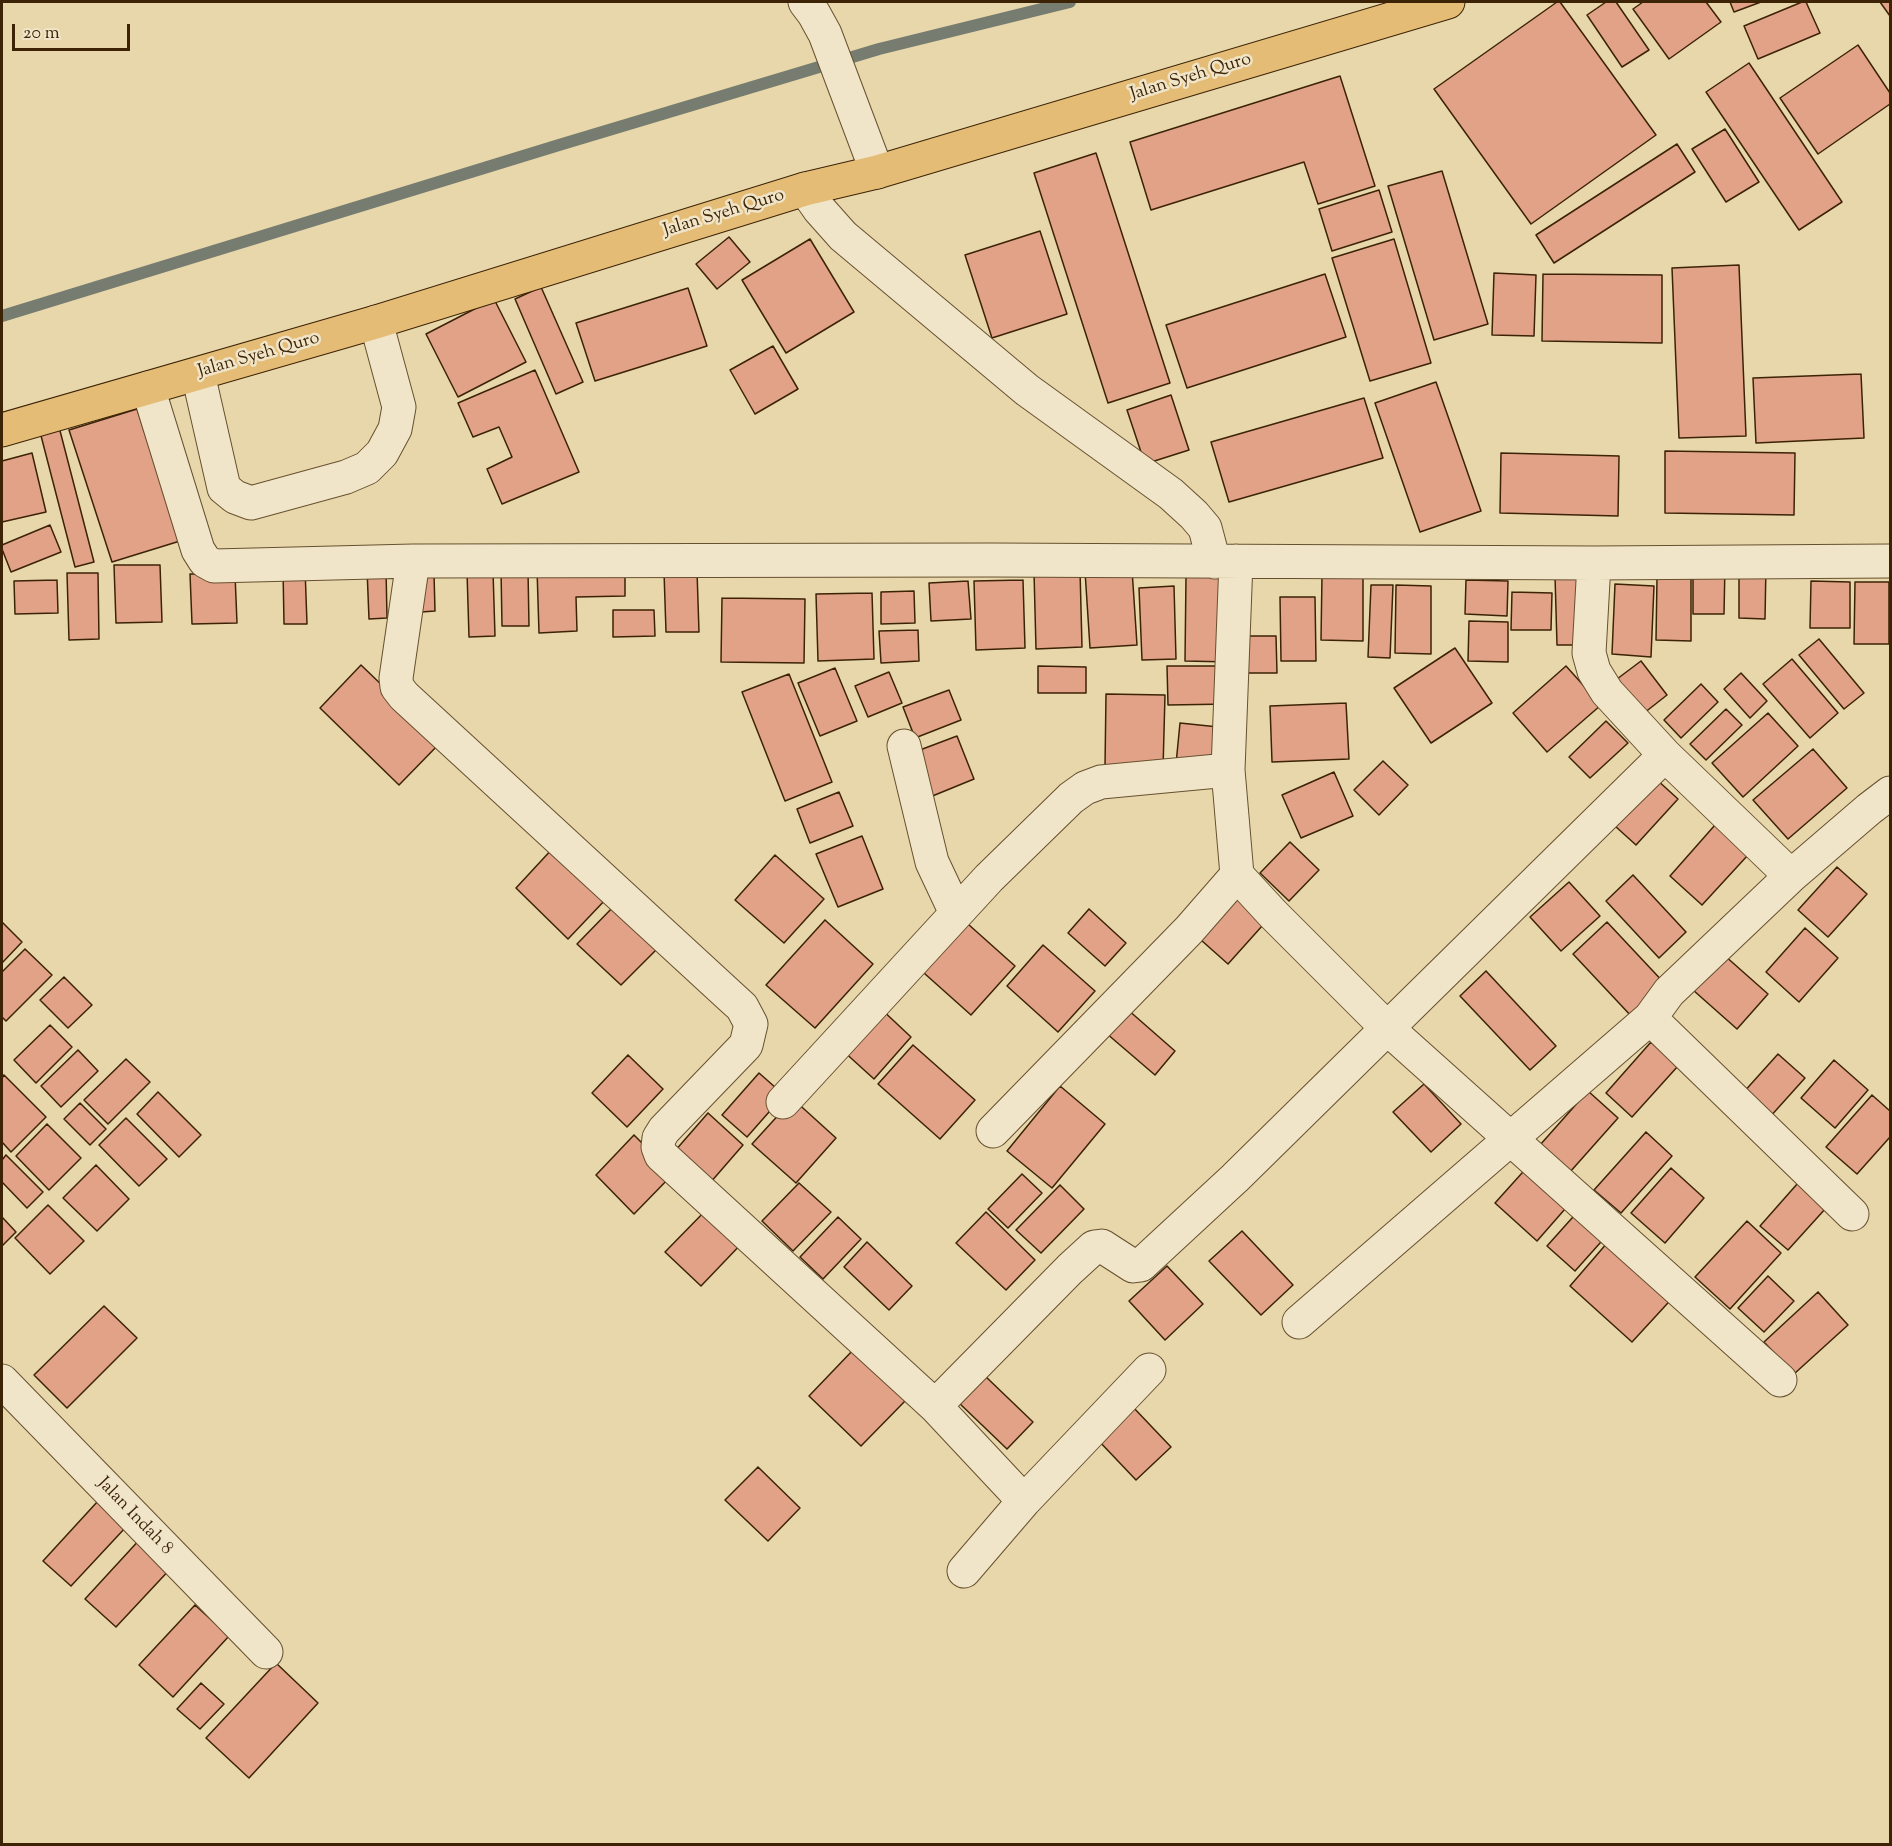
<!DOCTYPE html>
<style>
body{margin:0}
#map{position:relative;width:1892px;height:1846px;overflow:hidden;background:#e8d7ab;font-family:"Sorts Mill Goudy",serif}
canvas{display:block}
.frame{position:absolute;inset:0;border:3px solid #3c2306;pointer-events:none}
.scale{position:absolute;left:12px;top:24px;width:118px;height:27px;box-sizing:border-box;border:3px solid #3c2306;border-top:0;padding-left:8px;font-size:18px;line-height:21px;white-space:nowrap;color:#3c2306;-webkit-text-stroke:4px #f0e5c8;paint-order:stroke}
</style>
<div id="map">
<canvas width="1892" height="1846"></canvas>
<div class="frame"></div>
<div class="scale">20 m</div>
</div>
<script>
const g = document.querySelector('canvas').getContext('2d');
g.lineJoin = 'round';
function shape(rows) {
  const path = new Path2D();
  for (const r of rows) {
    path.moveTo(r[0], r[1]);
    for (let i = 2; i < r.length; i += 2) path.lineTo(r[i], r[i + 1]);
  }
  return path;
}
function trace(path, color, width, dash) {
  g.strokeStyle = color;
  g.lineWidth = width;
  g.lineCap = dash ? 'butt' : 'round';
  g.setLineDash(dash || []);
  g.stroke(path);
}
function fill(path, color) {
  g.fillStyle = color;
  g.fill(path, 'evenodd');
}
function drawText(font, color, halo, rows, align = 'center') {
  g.font = font + ' "Sorts Mill Goudy",serif';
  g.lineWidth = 5;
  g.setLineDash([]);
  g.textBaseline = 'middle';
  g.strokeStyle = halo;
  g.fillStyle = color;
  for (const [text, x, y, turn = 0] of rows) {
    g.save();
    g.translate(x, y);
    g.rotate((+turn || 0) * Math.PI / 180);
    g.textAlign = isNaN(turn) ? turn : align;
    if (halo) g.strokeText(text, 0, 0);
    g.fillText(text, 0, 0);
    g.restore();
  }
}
const stream = shape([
 [2,316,559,145,879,49,1070,2]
]);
const building = shape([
 [1557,2,1560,2,1656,135,1531,224,1434,89,1557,2],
 [1606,2,1616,2,1649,50,1622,67,1587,15,1606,2],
 [1643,2,1706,2,1721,22,1669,59,1633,9,1643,2],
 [1730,2,1761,2,1734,12,1730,2],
 [1802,2,1806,2,1820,33,1758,59,1744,26,1802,2],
 [1880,2,1890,2,1890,16,1880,2],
 [1858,45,1890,93,1890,104,1818,154,1780,98,1858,45],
 [1749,63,1842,202,1799,230,1706,92,1749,63],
 [1340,76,1375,186,1318,204,1304,162,1151,210,1130,142,1340,76],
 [1725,129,1759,182,1726,202,1692,149,1725,129],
 [1677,144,1695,172,1554,263,1536,235,1677,144],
 [1096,153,1170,383,1108,403,1034,173,1096,153],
 [1442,171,1488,324,1434,340,1388,186,1442,171],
 [1379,190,1392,232,1332,251,1319,209,1379,190],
 [1040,231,1067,314,992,338,965,255,1040,231],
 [729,237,750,262,717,289,696,264,729,237],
 [810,239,854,312,786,353,742,280,810,239],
 [1394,239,1431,363,1370,381,1332,258,1394,239],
 [1739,265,1746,436,1679,438,1672,268,1739,265],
 [1494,273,1536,275,1534,336,1492,335,1494,273],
 [1325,274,1346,337,1187,388,1166,325,1325,274],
 [1543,274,1662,275,1662,343,1542,341,1543,274],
 [541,287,583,382,556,394,515,299,541,287],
 [688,288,707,346,595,381,576,323,688,288],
 [494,299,526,362,458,397,426,334,494,299],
 [773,346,798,389,755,414,730,370,773,346],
 [535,370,579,472,502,504,487,469,512,457,499,427,473,437,458,403,535,370],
 [1861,374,1864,438,1756,443,1753,378,1861,374],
 [1436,382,1481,511,1420,532,1375,403,1436,382],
 [1171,395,1189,450,1145,464,1127,410,1171,395],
 [1364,398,1383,458,1229,502,1211,442,1364,398],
 [137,409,180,541,112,562,69,430,137,409],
 [58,423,94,562,75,567,39,428,58,423],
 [1665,451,1795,453,1794,515,1665,513,1665,451],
 [32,453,46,512,2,522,2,461,32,453],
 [1501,453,1619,456,1618,516,1500,513,1501,453],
 [50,525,61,552,11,572,2,549,2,545,50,525],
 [1693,564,1725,565,1724,614,1693,614,1693,564],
 [114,565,160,565,162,622,116,623,114,565],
 [1739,565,1766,565,1765,619,1739,618,1739,565],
 [625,567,625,596,576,597,577,631,539,633,537,569,625,567],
 [305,568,307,624,284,624,283,569,305,568],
 [367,569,386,569,387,618,369,619,367,569],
 [1132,569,1137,645,1090,648,1085,571,1132,569],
 [501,570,528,570,529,626,502,626,501,570],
 [1080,570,1082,647,1036,649,1034,572,1080,570],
 [493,571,495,636,469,637,467,572,493,571],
 [697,571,699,632,666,632,664,572,697,571],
 [67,573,98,573,99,639,69,640,67,573],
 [190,574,235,574,237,623,192,624,190,574],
 [419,574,434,574,435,611,421,612,419,574],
 [1322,575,1363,575,1363,641,1321,640,1322,575],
 [1186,576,1230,576,1230,662,1185,661,1186,576],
 [1555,576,1588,576,1589,645,1557,645,1555,576],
 [1657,578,1691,578,1691,641,1656,640,1657,578],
 [57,580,58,613,15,614,14,581,57,580],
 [1023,580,1025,648,976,650,974,581,1023,580],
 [1466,580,1508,581,1507,616,1465,614,1466,580],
 [968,581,971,619,931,621,929,583,968,581],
 [1811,581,1850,582,1850,628,1810,628,1811,581],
 [1855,582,1889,582,1889,644,1854,644,1855,582],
 [1615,584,1654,586,1651,657,1612,654,1615,584],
 [1371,585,1393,585,1390,658,1368,657,1371,585],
 [1396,585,1431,586,1431,654,1395,653,1396,585],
 [1174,586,1176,659,1142,660,1139,588,1174,586],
 [914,591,915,623,881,624,881,592,914,591],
 [1512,592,1552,593,1551,630,1511,630,1512,592],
 [872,593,874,659,818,661,816,594,872,593],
 [1280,597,1315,597,1316,661,1281,661,1280,597],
 [722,598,805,599,804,663,721,662,722,598],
 [613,610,654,610,655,636,613,637,613,610],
 [1469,621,1508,622,1508,662,1468,661,1469,621],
 [918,630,919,661,881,663,879,631,918,630],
 [1239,636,1276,636,1277,673,1240,673,1239,636],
 [1819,639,1864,693,1844,709,1799,655,1819,639],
 [1455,648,1492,703,1431,743,1394,688,1455,648],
 [1792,659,1838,713,1810,738,1763,684,1792,659],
 [1641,661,1667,695,1639,717,1613,682,1641,661],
 [361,665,441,742,399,785,320,708,361,665],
 [1038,666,1086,667,1086,693,1038,693,1038,666],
 [1167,666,1228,666,1229,704,1168,705,1167,666],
 [1566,666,1601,705,1547,752,1513,713,1566,666],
 [835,668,857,721,820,736,798,683,835,668],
 [889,672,902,703,868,717,855,686,889,672],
 [1741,673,1767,701,1750,718,1724,689,1741,673],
 [789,674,832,782,785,801,742,692,789,674],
 [1701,684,1718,702,1681,738,1664,720,1701,684],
 [949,690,961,720,915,738,903,707,949,690],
 [1106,694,1165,695,1163,769,1105,767,1106,694],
 [1346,703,1349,759,1272,762,1270,706,1346,703],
 [1726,709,1742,725,1706,760,1690,744,1726,709],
 [1768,713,1798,746,1743,797,1712,763,1768,713],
 [1606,721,1628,743,1590,778,1569,757,1606,721],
 [1180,723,1228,728,1223,770,1176,764,1180,723],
 [957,736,974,779,930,797,912,753,957,736],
 [1813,749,1847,788,1788,839,1753,800,1813,749],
 [1383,761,1408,785,1379,815,1354,790,1383,761],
 [1334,772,1353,816,1301,838,1282,795,1334,772],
 [1656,779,1678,799,1636,845,1615,826,1656,779],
 [839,792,853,826,810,843,797,809,839,792],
 [1715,825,1748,855,1702,905,1670,876,1715,825],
 [862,836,883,889,838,907,816,854,862,836],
 [1290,842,1319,870,1289,901,1260,873,1290,842],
 [554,847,607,898,568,939,516,888,554,847],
 [775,855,824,899,784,943,735,900,775,855],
 [1837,867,1867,894,1828,937,1798,910,1837,867],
 [1633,875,1686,932,1659,958,1606,901,1633,875],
 [1569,882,1600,916,1561,951,1530,917,1569,882],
 [1235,884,1271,916,1228,964,1192,932,1235,884],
 [616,904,660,946,621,985,577,944,616,904],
 [1089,909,1126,943,1105,966,1068,933,1089,909],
 [959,916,1015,966,971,1015,915,965,959,916],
 [825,920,873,964,815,1028,766,985,825,920],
 [2,922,22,942,2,963,2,922],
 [1607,922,1667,986,1633,1018,1573,954,1607,922],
 [1805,928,1838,958,1799,1002,1766,972,1805,928],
 [1043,945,1095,991,1058,1032,1007,986,1043,945],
 [25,949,52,975,6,1021,2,1017,2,972,25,949],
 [1724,955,1768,994,1737,1029,1693,990,1724,955],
 [1486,971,1556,1046,1530,1070,1460,996,1486,971],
 [64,977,92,1005,68,1028,40,1000,64,977],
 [879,1007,911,1037,874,1079,841,1049,879,1007],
 [1127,1009,1175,1051,1155,1075,1106,1033,1127,1009],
 [50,1025,72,1047,36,1083,14,1060,50,1025],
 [1651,1042,1678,1066,1632,1117,1606,1093,1651,1042],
 [913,1045,975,1100,940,1139,878,1084,913,1045],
 [78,1050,98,1071,61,1107,41,1086,78,1050],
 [1778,1054,1805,1078,1769,1118,1742,1094,1778,1054],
 [628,1055,663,1089,627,1127,592,1093,628,1055],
 [126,1059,150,1082,108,1124,84,1100,126,1059],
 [1834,1060,1868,1090,1835,1128,1801,1098,1834,1060],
 [759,1073,784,1095,747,1137,722,1115,759,1073],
 [4,1075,46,1117,11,1152,2,1142,2,1078,4,1075],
 [1424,1084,1461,1124,1431,1152,1393,1112,1424,1084],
 [1060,1086,1105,1124,1052,1188,1007,1151,1060,1086],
 [1588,1091,1618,1118,1570,1172,1540,1145,1588,1091],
 [158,1092,201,1135,179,1157,137,1114,158,1092],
 [1872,1095,1890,1111,1890,1137,1857,1174,1826,1147,1872,1095],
 [793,1099,836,1138,796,1183,752,1144,793,1099],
 [80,1103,106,1129,90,1145,64,1119,80,1103],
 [708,1113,743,1145,710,1183,674,1152,708,1113],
 [126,1118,167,1159,139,1186,99,1145,126,1118],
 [47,1124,81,1158,49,1190,16,1156,47,1124],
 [1646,1132,1672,1156,1621,1213,1594,1190,1646,1132],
 [634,1135,673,1174,634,1214,596,1175,634,1135],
 [6,1155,43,1192,27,1208,2,1182,2,1160,6,1155],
 [1531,1163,1572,1201,1537,1241,1495,1203,1531,1163],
 [96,1165,129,1199,97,1231,63,1198,96,1165],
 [1671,1168,1704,1198,1665,1243,1631,1213,1671,1168],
 [1022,1174,1042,1193,1008,1228,988,1209,1022,1174],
 [799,1183,831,1212,793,1251,762,1221,799,1183],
 [1798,1183,1826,1208,1788,1250,1760,1226,1798,1183],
 [1060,1185,1084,1209,1041,1253,1016,1230,1060,1185],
 [48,1205,84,1241,50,1274,15,1238,48,1205],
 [710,1206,745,1240,701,1286,665,1252,710,1206],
 [1581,1208,1609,1233,1575,1271,1547,1246,1581,1208],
 [986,1212,1035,1260,1006,1290,956,1243,986,1212],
 [2,1217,16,1232,2,1246,2,1217],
 [838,1217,861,1239,823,1279,800,1257,838,1217],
 [1747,1221,1781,1253,1730,1309,1695,1277,1747,1221],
 [1242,1231,1293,1285,1261,1315,1209,1261,1242,1231],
 [1614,1235,1678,1292,1632,1342,1570,1286,1614,1235],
 [867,1242,912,1286,889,1310,844,1267,867,1242],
 [1167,1266,1203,1304,1165,1340,1129,1301,1167,1266],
 [1768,1276,1794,1301,1764,1332,1738,1308,1768,1276],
 [1818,1292,1848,1325,1794,1374,1764,1342,1818,1292],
 [104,1306,137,1338,67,1408,34,1375,104,1306],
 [854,1349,907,1399,861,1446,809,1396,854,1349],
 [983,1374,1033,1422,1007,1449,957,1401,983,1374],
 [1132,1406,1171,1447,1136,1480,1097,1439,1132,1406],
 [758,1467,800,1508,768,1541,725,1500,758,1467],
 [98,1501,126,1527,71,1586,43,1561,98,1501],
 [142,1537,173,1566,116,1627,85,1599,142,1537],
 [195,1605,229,1636,173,1697,139,1665,195,1605],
 [276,1663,318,1703,249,1778,206,1738,276,1663],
 [201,1683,224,1704,200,1729,177,1709,201,1683]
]);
const minor = shape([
 [805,2,814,14,825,34,877,172],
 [805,189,819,209,843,236,1027,390,1171,494,1194,515,1205,528,1214,562],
 [198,374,224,488,235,497,251,503,346,477,367,468,382,453,395,429,399,407,376,322],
 [148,388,198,550,205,561,214,566,413,561,992,560,1594,563,1890,561],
 [413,561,396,678,397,687,404,696,731,997,742,1007,751,1024,746,1045,664,1130,659,1138,658,1147,661,1155,935,1406,1024,1501],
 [1236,561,1228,770,1237,875,1273,914,1388,1029,1780,1380],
 [904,746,932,862,956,913],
 [1791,876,1869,809,1890,793],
 [1650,1018,1852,1214],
 [783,1102,989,878,1071,798,1085,788,1101,782,1228,770],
 [993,1131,1189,930,1237,875],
 [1299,1322,1650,1018,1669,992,1791,876,1665,755],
 [2,1381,266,1652],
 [935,1406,1070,1269,1094,1247,1102,1246,1133,1266,1141,1265,1235,1178,1665,755,1607,692,1594,671,1589,653,1594,563],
 [964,1571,1024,1501,1149,1370]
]);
const major = shape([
 [2,430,376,322,805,189,877,172,1448,2]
]);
const streetNames = [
 ["Jalan Syeh Quro",1191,78,-17],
 ["Jalan Syeh Quro",724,214,-17],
 ["Jalan Syeh Quro",259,356,-16],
 ["Jalan Indah 8",134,1517,46]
];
trace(stream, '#767c6f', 12);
fill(building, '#e1a288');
trace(building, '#3c2306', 1.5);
trace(minor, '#67502f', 35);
trace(major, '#3c2306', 35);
trace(minor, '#f0e5c8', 33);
trace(major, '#e4bc76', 33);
drawText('18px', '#3c2306', '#f0e5c8', streetNames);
</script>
